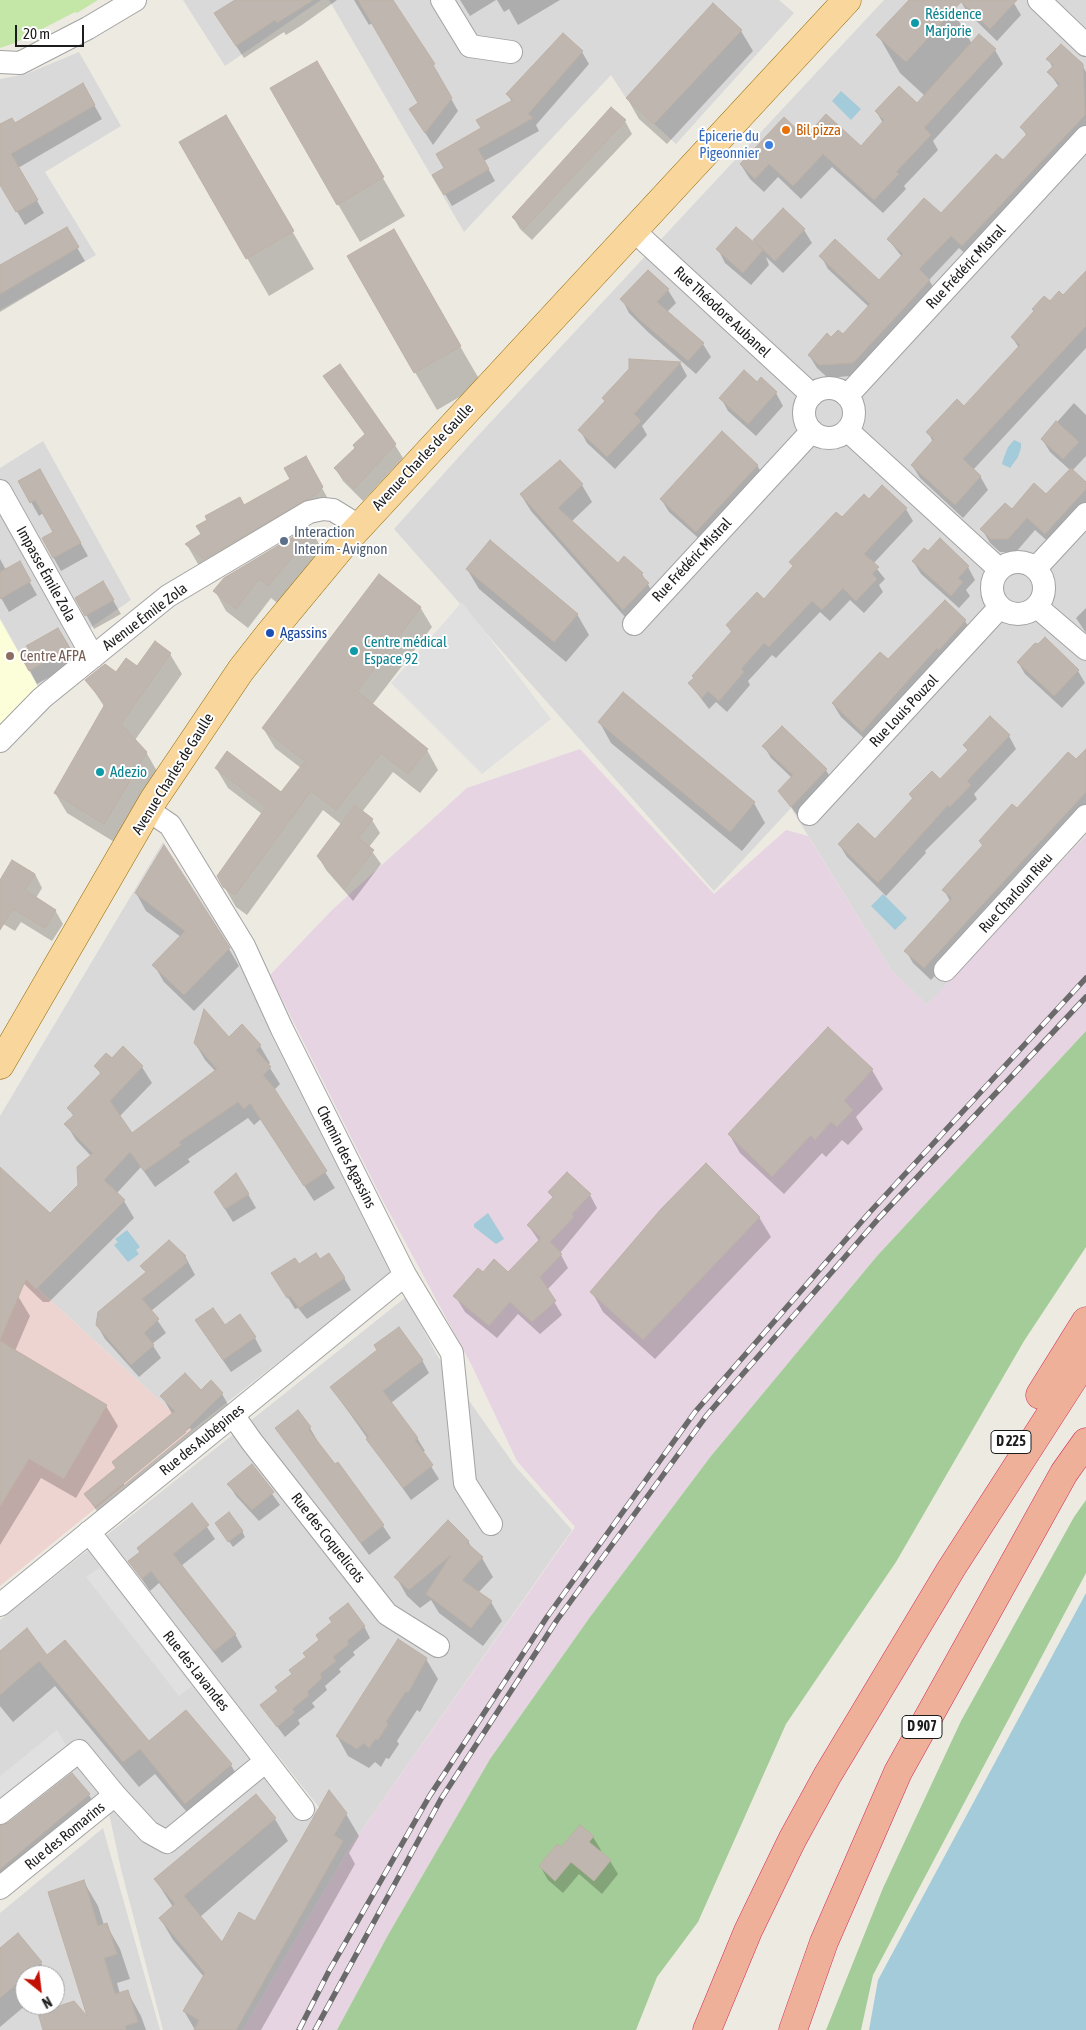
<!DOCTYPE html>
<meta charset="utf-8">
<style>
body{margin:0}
#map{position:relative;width:1086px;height:2030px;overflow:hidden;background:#edeae2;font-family:"Asap Condensed",sans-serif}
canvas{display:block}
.north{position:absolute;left:15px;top:1965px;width:50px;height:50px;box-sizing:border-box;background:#fff;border:1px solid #a4a4a4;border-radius:50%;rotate:151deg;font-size:14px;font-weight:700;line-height:20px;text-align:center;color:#1c1c1c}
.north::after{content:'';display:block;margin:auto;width:18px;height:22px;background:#c21006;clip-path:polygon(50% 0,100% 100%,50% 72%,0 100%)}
.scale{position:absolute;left:15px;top:25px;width:69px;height:22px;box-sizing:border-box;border:2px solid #1c1c1c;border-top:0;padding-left:6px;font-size:15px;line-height:18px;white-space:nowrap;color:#1c1c1c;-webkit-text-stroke:4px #fff;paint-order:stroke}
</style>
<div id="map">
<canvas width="1086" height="2030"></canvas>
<div class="north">N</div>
<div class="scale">20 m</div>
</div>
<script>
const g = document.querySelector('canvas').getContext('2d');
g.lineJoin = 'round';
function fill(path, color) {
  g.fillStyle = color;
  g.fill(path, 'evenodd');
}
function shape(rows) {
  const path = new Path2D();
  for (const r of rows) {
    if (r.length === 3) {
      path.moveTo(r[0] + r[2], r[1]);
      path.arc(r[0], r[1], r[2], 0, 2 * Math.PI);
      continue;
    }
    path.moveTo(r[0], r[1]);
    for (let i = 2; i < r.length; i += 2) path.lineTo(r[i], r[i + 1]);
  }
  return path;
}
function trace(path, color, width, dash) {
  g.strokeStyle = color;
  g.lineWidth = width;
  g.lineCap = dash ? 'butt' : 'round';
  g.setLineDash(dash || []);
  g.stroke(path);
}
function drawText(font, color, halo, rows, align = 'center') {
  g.font = font + ' "Asap Condensed",sans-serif';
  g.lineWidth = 4;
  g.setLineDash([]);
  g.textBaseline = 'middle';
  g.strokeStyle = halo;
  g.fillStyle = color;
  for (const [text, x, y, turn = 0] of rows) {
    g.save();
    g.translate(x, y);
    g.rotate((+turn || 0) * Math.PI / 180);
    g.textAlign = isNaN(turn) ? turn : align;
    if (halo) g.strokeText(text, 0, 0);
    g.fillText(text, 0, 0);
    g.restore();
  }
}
const residential = shape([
 [183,0,321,0,225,66],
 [329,0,779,0,794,13,676,144,626,98,611,75,464,232],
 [884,0,1086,0,1086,827,954,979,927,1005,891,970,791,808,714,891,394,529,474,440],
 [79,52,121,126,45,172,96,255,0,310,0,79,26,74],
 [43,441,131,600,90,628,77,656,41,692,0,618,0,468],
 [163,842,235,951,393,1272,192,1430,0,1254,0,1116],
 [406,1297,437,1355,515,1466,572,1530,350,1847,243,2030,163,2030,121,1869,104,1790,0,1873,0,1620],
 [137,1579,341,1835,293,1782],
 [103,1828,160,2030,0,2030,0,1913],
 [25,1975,55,1975,55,2005,25,2005]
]);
const commercial = shape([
 [0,1254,192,1430,0,1586]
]);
const industrial = shape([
 [580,749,714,894,786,830,808,836,891,970,927,1005,1086,835,1086,1031,877,1256,711,1456,590,1617,490,1759,388,1935,337,2030,243,2030,350,1847,575,1527,517,1461,471,1364,381,1197,270,975,332,910,467,788]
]);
const education = shape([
 [0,620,41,692,0,733]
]);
const grass = shape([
 [0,0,98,0,77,13,75,12,15,43,0,48]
]);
const forest = shape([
 [1086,1031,1086,1247,1024,1341,896,1562,786,1724,698,1922,657,1977,636,2030,337,2030,388,1935,490,1759,590,1617,711,1456,877,1256],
 [1086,1500,1086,1573,873,1975,861,2030,826,2030,883,1888,961,1721,1074,1517]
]);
const parking = shape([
 [462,602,551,719,482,774,391,683],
 [100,1567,192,1686,179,1696,86,1577],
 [57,1730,67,1747,0,1801,0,1776]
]);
const water = shape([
 [841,91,861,109,851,120,832,101],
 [1014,440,1021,443,1021,448,1018,457,1010,468,1002,464,1003,460,1008,447],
 [883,894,907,918,895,930,871,906],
 [488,1213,504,1239,496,1244,474,1227,474,1224],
 [127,1230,140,1247,136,1250,139,1254,128,1262,114,1245,118,1242,115,1239],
 [1086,1593,1086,2030,869,2030,878,1980]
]);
const shadow = shape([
 [238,0,337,0,302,25,286,35,284,32,244,58,223,26],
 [354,0,389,0,412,30,458,111,433,145,418,122,420,104,372,23,369,25],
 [460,0,496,0,470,16],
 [497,0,560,0,518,25,509,9,504,12],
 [910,0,941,0,953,11,972,44,995,50,1003,64,933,141,938,150,904,186,906,189,883,213,832,167,801,199,778,177,764,192,750,179,741,165,805,138,861,148,883,123,876,111,917,105,925,96,900,73,878,35],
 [960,0,1012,0,1021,15,997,41,967,12],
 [713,5,741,31,753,51,667,144,639,119,627,98],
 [563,35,582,52,589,64,536,125,539,131,484,161,495,181,452,206,434,175,446,168,512,102,508,95],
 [1048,59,1082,65,1086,72,1086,134,970,258,959,248,929,280,937,293,861,375,828,378,817,368,809,355,831,339,843,336,869,307,828,269,821,256,879,282,902,257,888,239,941,215,1003,162,1027,136,1021,127,1059,87,1049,72,1053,68],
 [316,63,405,216,360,242,271,89],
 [83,85,102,119,18,168,44,213,25,225,0,183,0,130,15,125],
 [226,116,314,269,269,296,180,142],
 [625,121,632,134,532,240,520,229,513,217],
 [66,229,85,261,0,312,0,267],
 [804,230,812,243,783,273,766,257,769,265,751,285,725,263,718,249,759,248,755,241],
 [393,231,482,384,437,410,348,257],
 [1086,273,1086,348,973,470,980,476,988,490,963,518,920,478,912,465,933,442,928,432,964,408,1019,348,1012,337,1050,303,1063,297],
 [668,290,676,303,667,312,703,344,711,357,696,374,649,333,629,313,622,299],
 [630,360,680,363,687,376,642,426,647,435,615,469,587,443,580,430,606,402,603,398,630,370],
 [325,377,395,445,403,458,363,501,343,481,335,468,356,448,366,435],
 [757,383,776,393,783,406,756,436,728,411,721,398],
 [1074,403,1086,415,1086,456,1072,471,1086,484,1086,510,1053,546,1035,530,1016,552,1000,552,990,543,982,529,1012,510,1047,496,1070,470,1050,452,1042,439],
 [305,457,333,508,326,515,217,579,198,564,187,545,244,506,292,479],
 [559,462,582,485,592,502,571,522,618,565,642,574,657,600,633,626,531,511,521,495],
 [757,465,765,479,705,544,669,512,661,499],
 [39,470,88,556,61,571,43,539,54,533,43,513,39,516,19,481],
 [882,487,906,509,913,521,873,564,885,579,879,585,883,592,864,613,850,600,830,621,820,612,776,658,772,655,748,681,750,685,727,712,716,702,709,709,690,684,732,633,727,626,764,600,794,568,790,562,842,519,869,501],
 [313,533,324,553,280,605,271,598,248,628,226,611,215,591],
 [928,553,968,567,975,580,966,590,970,596,959,608,921,574,913,561],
 [0,559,6,570,19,563,37,595,9,612,0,596],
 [467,569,577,614,589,635,566,662,479,589],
 [103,583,121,614,94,629,77,598],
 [945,601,965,621,973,634,870,744,841,717,833,704,888,661],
 [420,607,432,627,372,705,427,750,438,770,420,793,393,772,362,812,372,820,380,833,369,847,381,864,353,901,326,870,318,856,342,825,323,810,247,915,236,907,218,876,262,814,228,788,216,768,281,793,301,768,275,748,263,728],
 [1086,608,1086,633,1076,618],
 [58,630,76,662,37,684,21,654],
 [1045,639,1078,671,1085,683,1062,708,1025,674,1018,662],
 [170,654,182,674,135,740,146,752,158,773,116,843,67,813,55,793,105,708,87,680,138,668],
 [600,723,754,803,765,823,742,851,611,743],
 [1009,736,1016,749,974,794,977,799,925,851,926,853,886,896,847,857,839,844,875,841,913,800,910,795,940,781,968,752,965,745],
 [764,746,826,770,833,782,799,818,780,791,792,778,771,758],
 [1086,755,1086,814,931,980,913,963,906,951,950,901,944,890,983,847,980,842],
 [35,874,42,888,36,898,55,910,63,924,52,941,21,922,15,931,0,922,0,882],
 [136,893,229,949,239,966,194,1011,164,982,154,965,181,937,146,911],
 [242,1026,260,1046,270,1063,268,1065,280,1084,274,1090,335,1188,314,1201,261,1119,254,1125,248,1118,188,1159,190,1162,155,1187,141,1167,116,1194,124,1201,134,1218,49,1302,43,1302,0,1261,0,1183,50,1215,79,1186,91,1156,76,1140,66,1124,74,1117,69,1109,101,1075,96,1066,112,1060,142,1067,152,1083,119,1117,132,1135,216,1072,205,1060,195,1043,229,1038],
 [828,1029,872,1070,883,1089,856,1117,863,1129,848,1145,842,1140,826,1157,822,1153,784,1194,740,1153,729,1134],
 [550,1192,590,1195,597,1208,560,1253,568,1268,547,1290,562,1315,540,1334,518,1314,497,1338,465,1312,457,1299,483,1273,508,1273,539,1241,528,1225,553,1199],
 [248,1194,256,1208,233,1222,223,1206],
 [759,1217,771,1237,655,1359,603,1312,592,1292],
 [185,1256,195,1275,151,1311,166,1333,152,1344,161,1358,139,1377,105,1339,97,1325,146,1273,142,1266],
 [320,1261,344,1278,351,1290,307,1319,298,1308,295,1309,280,1285,299,1266],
 [0,1285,18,1296,30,1316,15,1351,106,1406,118,1426,76,1498,41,1478,0,1545],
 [225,1327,255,1338,262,1351,231,1372,204,1333],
 [378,1351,422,1360,429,1373,391,1403,417,1438,425,1451,422,1452,439,1479,411,1500,331,1387],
 [201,1392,222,1394,232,1411,106,1524,85,1494,117,1469,172,1414,162,1396],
 [190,1428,191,1430,124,1485,124,1482],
 [310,1428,317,1440,316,1442,383,1526,391,1538,369,1555,277,1429],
 [252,1466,280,1505,259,1521,236,1496,229,1485],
 [192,1505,215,1539,181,1566,235,1634,242,1647,222,1663,159,1583,150,1591,130,1562],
 [220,1529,242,1531,245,1537,233,1547],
 [468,1541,473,1550,482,1558,493,1577,478,1593,491,1602,502,1621,483,1646,439,1613,431,1600,420,1608,407,1596,396,1577],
 [364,1626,370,1638,353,1652,355,1655,339,1669,341,1672,325,1686,327,1690,312,1703,315,1707,298,1720,300,1724,285,1737,261,1705,279,1692,320,1641],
 [398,1641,426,1659,438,1679,420,1712,417,1710,397,1741,399,1744,389,1759,386,1758,381,1767,375,1762,369,1768,348,1756,337,1736],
 [0,1653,47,1656,149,1743,186,1712,231,1765,246,1791,201,1829,155,1774,139,1787,55,1686,13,1722,0,1706],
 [72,1775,89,1795,100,1813,0,1896,0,1828,9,1824],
 [256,1795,275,1819,288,1841,200,1917,222,1944,256,1923,346,1814,359,1836,349,1853,355,1864,261,2030,195,2030,184,2011,204,1977,173,1940,160,1918,173,1907,155,1879],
 [593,1837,601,1850,599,1852,610,1861,618,1874,602,1894,579,1874,563,1893,548,1880,540,1866,562,1849],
 [84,1882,98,1906,104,1925,106,1924,120,1949,130,1979,117,1983,120,1994,127,1991,141,2016,146,2030,44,2030,90,2022],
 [0,1950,41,1963,48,1975,25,1975,26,2005,0,2027]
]);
const building = shape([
 [235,0,313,0,277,23,275,20,236,46,214,13,235,0],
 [358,0,393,0,435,64,433,65,452,98,425,133,409,109,418,103,358,0],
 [909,0,1017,0,990,29,961,2,906,62,876,35,909,0],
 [713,3,742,30,654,124,626,98,713,3],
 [563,33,583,51,528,114,533,118,478,149,489,169,444,195,432,175,444,168,436,154,481,128,476,120,513,100,506,94,563,33],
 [979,34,996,49,924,128,931,135,896,172,899,174,874,200,823,154,793,186,769,164,755,179,740,164,784,117,805,137,826,114,861,146,884,120,875,111,899,86,917,103,979,34],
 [1061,44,1083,64,1085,115,962,246,951,236,919,269,930,280,853,363,819,365,808,355,827,333,831,337,838,330,843,334,870,304,819,256,835,239,879,280,903,254,887,239,924,198,941,213,996,154,1003,160,1027,134,1020,127,1060,84,1047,72,1054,65,1046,59,1061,44],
 [317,61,384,177,337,205,270,88,317,61],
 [83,83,95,105,11,154,38,200,16,212,0,185,0,124,12,118,15,123,83,83],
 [611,107,626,120,524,229,512,217,611,107],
 [226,115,294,231,246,259,179,142,226,115],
 [783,208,805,229,775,261,753,240,783,208],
 [67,227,79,247,0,294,0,265,67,227],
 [736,227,763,250,743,273,716,249,736,227],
 [394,229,461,346,414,373,347,256,394,229],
 [648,270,669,289,657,302,704,343,688,361,640,320,620,299,648,270],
 [1086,271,1086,326,963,459,981,476,955,505,911,465,934,439,926,432,957,399,964,406,1020,345,1011,337,1034,311,1032,309,1044,296,1050,301,1059,291,1063,295,1086,271],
 [629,359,681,362,634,414,641,421,607,457,578,430,605,401,602,398,629,369,629,359],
 [340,364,396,444,354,489,334,468,355,448,353,445,365,434,323,376,340,364],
 [744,370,757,382,761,377,777,392,748,424,719,398,744,370],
 [1056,421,1079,442,1063,459,1041,439,1056,421],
 [722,431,758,465,696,532,660,499,722,431],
 [306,456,323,487,315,495,204,559,185,544,201,534,196,526,207,520,205,516,240,497,244,505,290,479,284,468,306,456],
 [560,460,583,484,558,508,618,563,624,556,643,573,641,575,649,583,623,610,520,494,560,460],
 [1071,468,1086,482,1086,489,1045,534,1027,518,1008,539,991,539,980,529,1005,503,1012,509,1034,483,1046,494,1071,468],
 [40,469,81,543,53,558,42,538,53,532,35,500,30,503,18,481,40,469],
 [882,485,907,508,864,554,879,567,872,574,877,579,856,601,843,588,822,610,812,601,769,647,764,643,741,669,744,672,719,701,708,691,702,698,688,683,694,678,692,676,732,631,726,625,757,592,764,599,793,566,789,562,836,512,842,517,864,494,869,499,882,485],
 [309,527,314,532,268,586,259,579,236,609,213,591,224,578,309,527],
 [940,538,969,566,958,578,963,582,951,596,912,561,924,548,928,551,940,538],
 [490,540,578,614,554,642,466,569,490,540],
 [20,561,31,581,0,599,0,572,20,561],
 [379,574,421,607,357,691,428,749,408,774,381,753,336,810,311,791,235,895,223,887,217,876,266,807,215,768,227,751,281,792,305,761,262,728,379,574],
 [103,581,114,600,85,616,75,598,103,581],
 [945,600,966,620,939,650,937,648,862,732,832,703,880,652,888,659,945,600],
 [58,628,70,648,29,671,19,653,28,648,26,646,58,628],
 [1045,637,1079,670,1054,696,1017,662,1035,643,1038,644,1045,637],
 [155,641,171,653,121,724,147,752,104,824,54,793,105,704,85,680,105,664,116,672,126,658,137,666,155,641],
 [623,692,755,802,730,832,598,722,623,692],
 [990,716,1010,735,967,781,971,785,950,807,948,805,878,883,838,844,858,823,875,839,913,798,909,794,932,771,940,779,968,750,963,745,990,716],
 [782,726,827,769,791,807,778,791,793,775,762,746,782,726],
 [1086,749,1086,792,924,968,904,951,952,898,942,890,983,845,979,841,1012,804,1017,808,1068,752,1076,759,1086,749],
 [355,805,373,819,358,838,374,850,344,889,317,856,355,805],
 [164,845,230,948,184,995,152,965,185,931,135,893,164,845],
 [12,860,35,874,25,890,56,910,45,928,13,909,0,930,0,880,12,860],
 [204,1009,229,1037,242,1024,261,1045,256,1050,271,1067,263,1075,274,1088,327,1171,304,1186,250,1103,244,1109,238,1102,179,1142,181,1145,144,1171,130,1152,104,1180,125,1200,36,1289,26,1279,0,1340,0,1167,50,1213,78,1185,77,1167,93,1153,64,1124,74,1115,67,1108,101,1073,94,1066,106,1053,112,1058,123,1046,143,1066,110,1101,132,1133,217,1069,194,1043,204,1009],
 [828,1027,873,1069,844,1101,853,1110,837,1127,831,1122,815,1140,811,1135,772,1177,728,1134,828,1027],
 [706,1163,760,1217,643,1340,590,1292,661,1209,706,1163],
 [567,1172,591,1194,572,1214,574,1217,550,1242,562,1254,540,1277,556,1301,532,1322,510,1302,489,1326,453,1296,478,1268,483,1272,494,1259,508,1272,541,1238,527,1225,553,1197,548,1192,567,1172],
 [236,1173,249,1194,225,1209,214,1192,236,1173],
 [169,1240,186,1256,184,1257,188,1262,142,1299,159,1319,144,1333,154,1345,131,1365,96,1325,98,1312,146,1272,140,1266,169,1240],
 [316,1253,320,1259,329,1253,345,1278,299,1308,290,1296,287,1298,271,1273,295,1258,299,1264,316,1253],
 [213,1308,225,1325,240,1314,256,1337,223,1360,195,1320,213,1308],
 [399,1327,423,1360,383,1391,418,1438,415,1440,433,1465,403,1488,366,1439,369,1437,330,1387,377,1350,374,1345,399,1327],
 [0,1341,107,1405,64,1479,29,1459,0,1507,0,1341],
 [185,1373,201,1390,211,1380,223,1393,185,1431,186,1432,95,1507,84,1494,116,1468,112,1462,175,1411,160,1396,185,1373],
 [298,1410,311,1427,308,1429,335,1464,338,1462,384,1525,361,1543,275,1428,298,1410],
 [252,1464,274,1492,252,1510,227,1484,252,1464],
 [192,1503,209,1525,173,1554,236,1634,214,1651,151,1571,142,1579,128,1561,140,1552,137,1548,192,1503],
 [229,1512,243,1531,228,1542,215,1523,229,1512],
 [448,1520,469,1541,467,1543,483,1557,462,1580,492,1601,471,1628,426,1594,451,1555,409,1590,394,1577,448,1520],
 [348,1603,365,1626,347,1641,349,1644,333,1657,336,1661,320,1674,322,1678,307,1692,309,1695,292,1709,295,1712,277,1727,260,1705,278,1691,275,1687,292,1674,289,1670,306,1657,303,1653,319,1640,316,1635,332,1622,329,1618,348,1603],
 [27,1628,47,1655,65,1640,149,1741,186,1710,232,1764,185,1804,140,1749,123,1762,39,1661,0,1695,0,1651,27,1628],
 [398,1639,427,1658,408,1693,406,1691,386,1722,388,1724,378,1740,375,1739,369,1748,364,1743,357,1749,336,1736,398,1639],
 [72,1773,90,1794,0,1869,0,1826,8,1823,72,1773],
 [329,1790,347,1813,334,1835,343,1841,236,2030,194,2030,199,2020,183,2011,205,1973,159,1918,175,1904,154,1879,256,1794,276,1818,184,1896,222,1942,239,1912,255,1921,329,1790],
 [580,1825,594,1836,589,1842,611,1860,594,1881,571,1862,555,1881,539,1866,557,1844,561,1847,580,1825],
 [84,1880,98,1926,107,1923,117,1954,104,1958,115,1994,128,1990,138,2022,125,2026,126,2030,43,2030,38,2013,74,2001,87,2016,48,1892,84,1880],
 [18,1933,42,1962,0,1998,0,1948,18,1933]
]);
const minor = shape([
 [442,0,470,46,511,52],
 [1039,0,1086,45],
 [0,62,20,63,88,28,135,0],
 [633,230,812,395],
 [829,413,25],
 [847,396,1086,137],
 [847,430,999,569],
 [0,491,93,657],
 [1018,588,26],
 [1036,568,1086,514],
 [1037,607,1086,649],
 [634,624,812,431],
 [0,741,42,698,168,596,309,512,323,509,333,510,359,526],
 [148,810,170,825,244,946,282,1029,405,1275,452,1353,465,1483,491,1524],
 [809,814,1000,607],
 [945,970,1086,816],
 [233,1415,252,1442,387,1614,438,1646],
 [89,1532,303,1809],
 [0,1605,405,1275],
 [0,1813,79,1751,115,1795],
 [0,1888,115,1795,149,1832,167,1842,266,1761]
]);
const primary = shape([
 [0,1065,154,799,241,670,270,633,347,540,847,0]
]);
const trunk = shape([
 [1040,1395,1086,1321],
 [707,2030,748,1931,792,1840,827,1776,951,1569,1086,1359],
 [793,2030,824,1942,898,1772,1064,1473,1086,1442]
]);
const rail = shape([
 [299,2030,329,1971,429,1797,547,1617,695,1412,870,1212,1086,978],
 [315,2030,441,1799,557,1620,707,1415,879,1218,1086,997]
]);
const markers = [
 [915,23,5,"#0f9aa8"],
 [786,130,5,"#e8710a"],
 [769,145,5,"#3f7fe0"],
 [284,541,5,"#5c6f8a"],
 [270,633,5,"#1a4fb4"],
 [354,651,5,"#0f9aa8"],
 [10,656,5,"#8d6e63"],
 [100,772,5,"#0f9aa8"]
];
const shields = [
 [1011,1442,40],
 [922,1727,40]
];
const shieldNames = [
 ["D 225",1011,1442],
 ["D 907",922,1727]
];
const cultureNames = [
 ["Résidence",925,14],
 ["Marjorie",925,31],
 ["Centre médical",364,642],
 ["Espace 92",364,659],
 ["Adezio",110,772]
];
const foodNames = [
 ["Bil pizza",796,130]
];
const shopNames = [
 ["Épicerie du",759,136],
 ["Pigeonnier",759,153]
];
const streetNames = [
 ["Rue Frédéric Mistral",966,267,-47],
 ["Rue Théodore Aubanel",722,312,43],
 ["Avenue Charles de Gaulle",423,457,-47],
 ["Rue Frédéric Mistral",692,560,-47],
 ["Impasse Émile Zola",46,574,61],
 ["Avenue Émile Zola",145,617,-37],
 ["Rue Louis Pouzol",904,711,-47],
 ["Avenue Charles de Gaulle",173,774,-58],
 ["Rue Charloun Rieu",1016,893,-48],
 ["Chemin des Agassins",346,1157,63],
 ["Rue des Aubépines",202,1440,-39],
 ["Rue des Coquelicots",328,1538,52],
 ["Rue des Lavandes",196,1671,52],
 ["Rue des Romarins",65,1836,-39]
];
const serviceNames = [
 ["Interaction",294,532],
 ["Interim - Avignon",294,549]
];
const transitNames = [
 ["Agassins",280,633]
];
const educationNames = [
 ["Centre AFPA",20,656]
];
fill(residential, '#dad9d9');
fill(commercial, '#eed4d1');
fill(industrial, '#e6d4e2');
fill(education, '#fcfeda');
fill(grass, '#c4e7a8');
fill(forest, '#a4cc98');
fill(parking, '#e0e0e0');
fill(water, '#a3cbda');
fill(shadow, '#0003');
fill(building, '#beb6af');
trace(building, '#beb1a5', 1);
trace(minor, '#a3a3a3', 24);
trace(primary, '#906904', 29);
trace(trunk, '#d22959', 29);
trace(minor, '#fff', 22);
trace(primary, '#f9d69b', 28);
trace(trunk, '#eeb098', 28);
trace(rail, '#6a6a6a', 5.5);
trace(rail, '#fff', 4, [11]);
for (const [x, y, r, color] of markers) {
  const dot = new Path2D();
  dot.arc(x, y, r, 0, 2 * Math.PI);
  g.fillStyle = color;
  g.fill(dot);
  trace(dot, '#fff', 2);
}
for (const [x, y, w] of shields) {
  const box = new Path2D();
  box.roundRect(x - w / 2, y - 11.5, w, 23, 4);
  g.fillStyle = '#fff';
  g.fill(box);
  trace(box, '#1c1c1c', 1);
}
drawText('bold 14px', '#1c1c1c', null, shieldNames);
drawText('15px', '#0d838f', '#fff', cultureNames, 'left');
drawText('15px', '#c56008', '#fff', foodNames, 'left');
drawText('15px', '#366cbe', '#fff', shopNames, 'right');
drawText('15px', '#1c1c1c', '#fff', streetNames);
drawText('15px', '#4e5e75', '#fff', serviceNames, 'left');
drawText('15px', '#164399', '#fff', transitNames, 'left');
drawText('15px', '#785e54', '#fff', educationNames, 'left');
</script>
